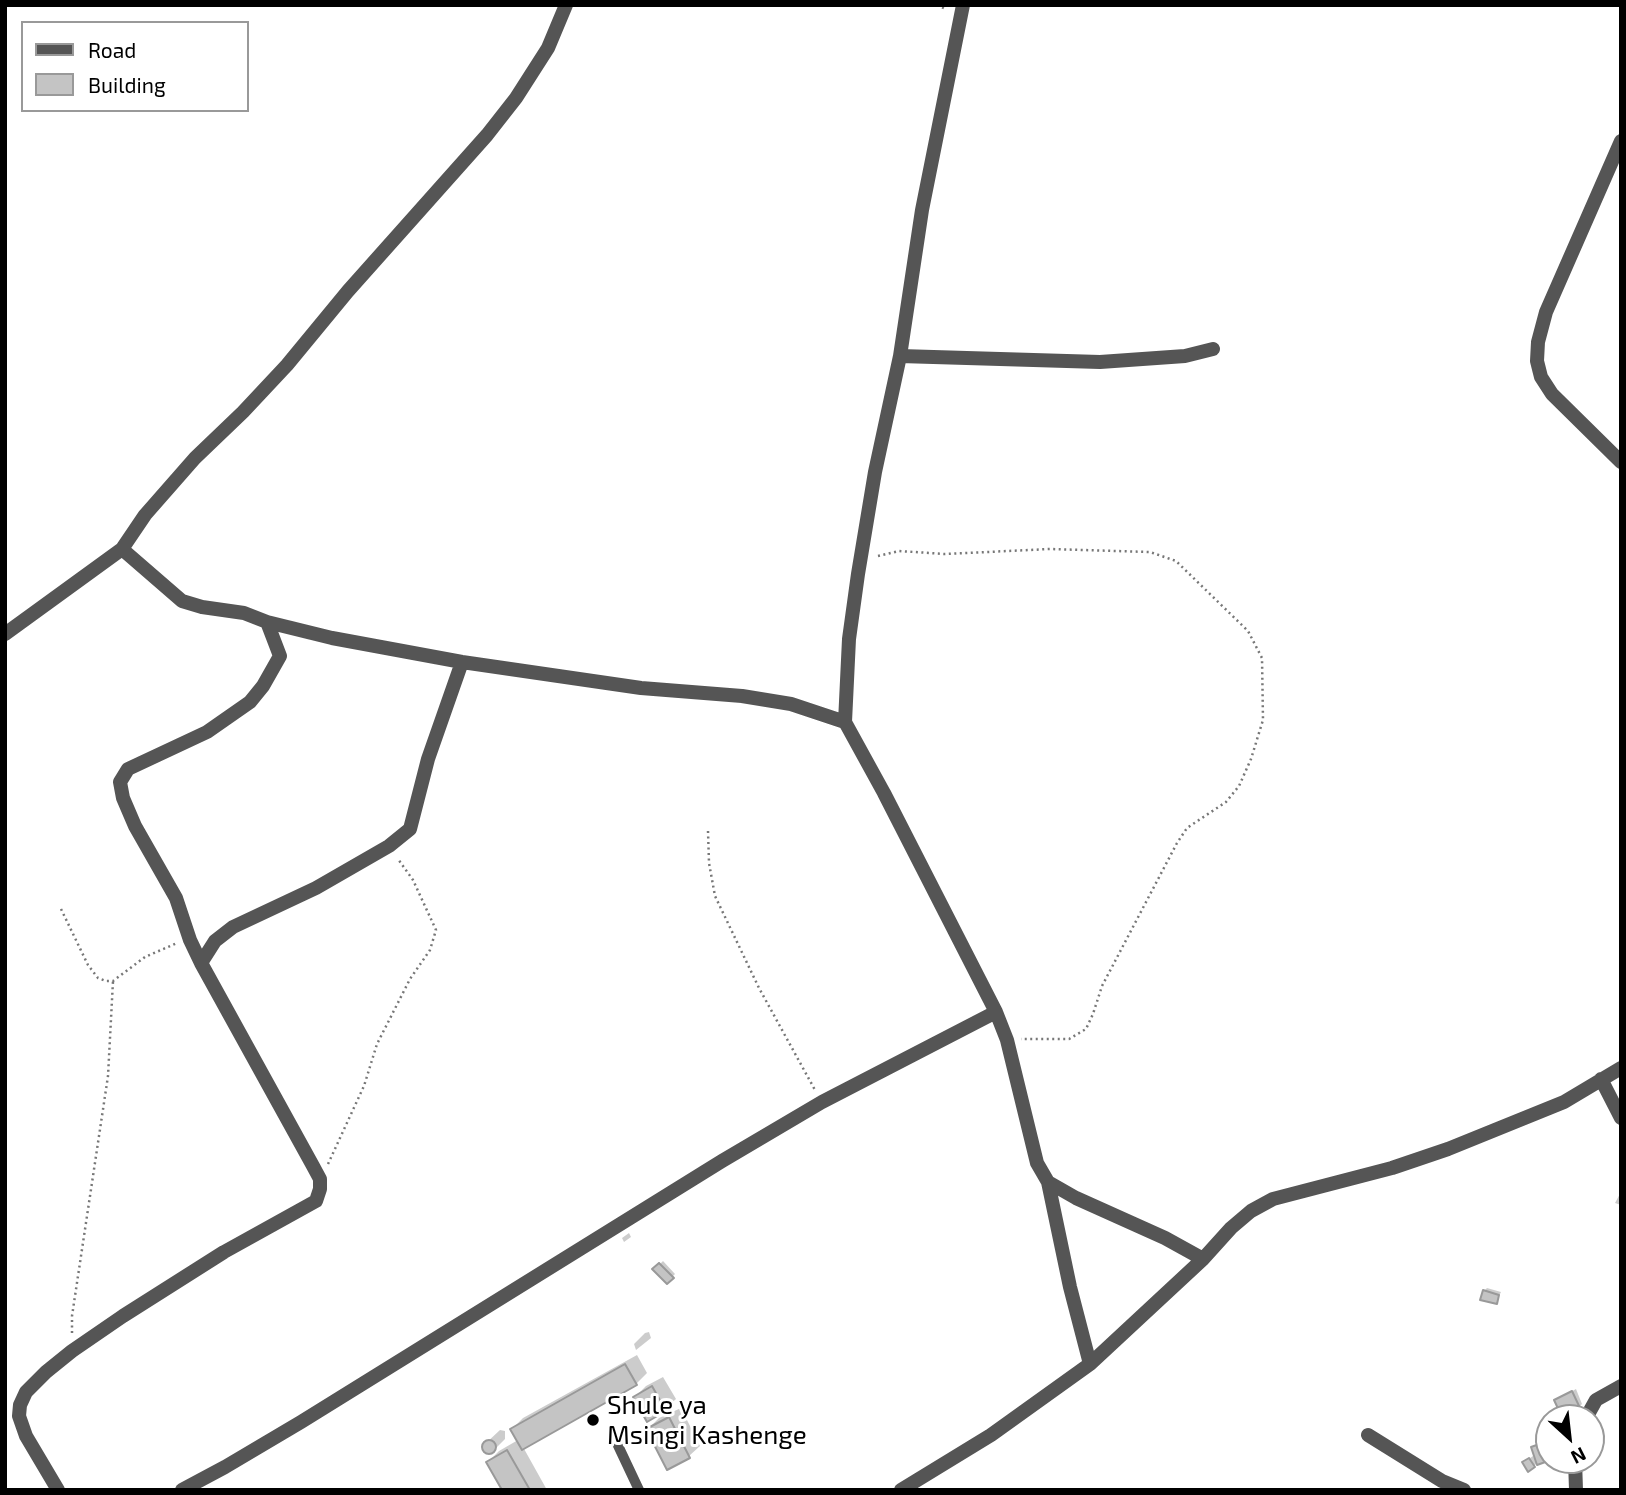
<!DOCTYPE html>
<style>
body{margin:0}
#map{position:relative;width:1626px;height:1495px;overflow:hidden;background:#fff;font-family:"Exo 2",sans-serif}
canvas{display:block}
.frame{position:absolute;inset:0;border:7px solid #000;pointer-events:none}
.legend{position:absolute;left:21px;top:21px;width:228px;height:91px;box-sizing:border-box;background:#fff;border:2px solid #999;margin:0;padding:9px 12px;list-style:none;font-size:21px;color:#000}
.legend li{display:flex;align-items:center;gap:14px;height:35px}
.legend b{width:35px;border:2px solid #999}
.north{position:absolute;left:1535px;top:1404px;width:70px;height:70px;box-sizing:border-box;background:#fff;border:2px solid #999;border-radius:50%;rotate:153deg;font-size:19px;font-weight:700;line-height:28px;text-align:center;color:#000}
.north::after{content:'';display:block;margin:auto;width:24px;height:32px;background:#000;clip-path:polygon(50% 0,100% 100%,50% 72%,0 100%)}
</style>
<div id="map">
<canvas width="1626" height="1495"></canvas>
<div class="frame"></div>
<ul class="legend">
<li><b style="height:9px;background:#555"></b>Road</li>
<li><b style="height:19px;background:#c4c4c4"></b>Building</li>
</ul>
<div class="north">N</div>
</div>
<script>
const g = document.querySelector('canvas').getContext('2d');
g.lineJoin = 'round';
function fill(path, color) {
  g.fillStyle = color;
  g.fill(path, 'evenodd');
}
function shape(rows) {
  const path = new Path2D();
  for (const r of rows) {
    if (r.length === 3) {
      path.moveTo(r[0] + r[2], r[1]);
      path.arc(r[0], r[1], r[2], 0, 2 * Math.PI);
      continue;
    }
    path.moveTo(r[0], r[1]);
    for (let i = 2; i < r.length; i += 2) path.lineTo(r[i], r[i + 1]);
  }
  return path;
}
function trace(path, color, width, dash) {
  g.strokeStyle = color;
  g.lineWidth = width;
  g.lineCap = dash ? 'butt' : 'round';
  g.setLineDash(dash || []);
  g.stroke(path);
}
function drawText(font, color, halo, rows, align = 'center') {
  g.font = font + ' "Exo 2",sans-serif';
  g.lineWidth = 6;
  g.setLineDash([]);
  g.textBaseline = 'middle';
  g.strokeStyle = halo;
  g.fillStyle = color;
  for (const [text, x, y, turn = 0] of rows) {
    g.save();
    g.translate(x, y);
    g.rotate((+turn || 0) * Math.PI / 180);
    g.textAlign = isNaN(turn) ? turn : align;
    if (halo) g.strokeText(text, 0, 0);
    g.fillText(text, 0, 0);
    g.restore();
  }
}
const shadow = shape([
 [1621,1192,1621,1205,1615,1203],
 [629,1233,631,1237,624,1242,622,1238],
 [663,1261,675,1274,667,1282,655,1269],
 [1487,1288,1501,1292,1496,1302,1484,1291],
 [649,1332,651,1338,636,1350,634,1344,645,1333],
 [637,1355,647,1373,636,1384,523,1447,547,1490,504,1490,488,1462,499,1451,518,1440,512,1429,523,1418],
 [663,1377,676,1399,665,1409,635,1397,646,1386],
 [1576,1389,1582,1404,1579,1407,1556,1400],
 [681,1408,700,1446,689,1456,648,1429,659,1418],
 [500,1430,505,1431,505,1439,494,1450,489,1453,486,1451,485,1444],
 [1533,1456,1537,1463,1534,1466,1527,1460]
]);
const building = shape([
 [659,1263,674,1278,667,1284,652,1269,659,1263],
 [1483,1290,1499,1295,1497,1304,1480,1300,1483,1290],
 [625,1364,637,1385,522,1450,510,1429,625,1364],
 [652,1386,666,1411,647,1422,633,1397,652,1386],
 [1572,1391,1580,1408,1562,1417,1554,1400,1572,1391],
 [669,1417,690,1458,667,1470,646,1429,669,1417],
 [489,1447,7],
 [1548,1441,1549,1460,1551,1460,1537,1465,1531,1447,1548,1441],
 [507,1450,530,1490,502,1490,486,1462,507,1450],
 [1529,1458,1535,1467,1528,1472,1522,1462,1529,1458]
]);
const path = shape([
 [937,5,946,9],
 [878,556,899,551,945,554,1050,549,1150,552,1176,561,1248,631,1262,658,1263,720,1251,759,1239,786,1226,802,1187,828,1177,843,1102,986,1093,1014,1086,1029,1069,1039,1021,1039],
 [708,831,709,863,715,896,759,988,815,1090],
 [61,909,88,965,98,978,106,981,113,981,145,957,177,943],
 [328,1164,364,1086,377,1044,410,979,430,950,436,930,413,880,398,859],
 [72,1333,72,1316,108,1076,113,981]
]);
const service = shape([
 [614,1437,639,1490]
]);
const minor = shape([
 [963,5,922,210,900,356,875,472,858,574,849,639,845,722,884,793,996,1012,1007,1040,1037,1163,1048,1182,1076,1198,1165,1238,1203,1259],
 [1621,141,1546,312,1538,342,1537,361,1541,377,1552,394,1621,462],
 [900,356,1100,362,1185,356,1213,349],
 [122,549,182,601,202,607,244,613,267,622,332,638,462,662,641,688,742,696,791,704,845,722],
 [5,634,122,549,145,515,195,458,243,412,287,365,348,291,487,135,516,98,548,48,566,5],
 [201,963,215,941,233,927,316,888,389,846,410,829,428,759,462,662],
 [1601,1079,1621,1118],
 [1048,1182,1070,1287,1090,1364],
 [1586,1418,1596,1400,1621,1386],
 [1368,1435,1442,1481,1464,1490],
 [1575,1460,1576,1490],
 [58,1490,26,1436,19,1416,20,1405,26,1392,46,1372,72,1351,123,1316,224,1252,316,1201,320,1189,320,1179,313,1166,201,963,190,940,176,898,135,826,123,798,120,782,128,769,207,732,250,702,263,686,280,656,267,622],
 [182,1490,225,1467,301,1422,722,1161,822,1102,996,1012],
 [901,1490,991,1435,1090,1364,1203,1259,1231,1228,1251,1211,1273,1199,1392,1168,1448,1149,1564,1102,1621,1068]
]);
const markers = [
 [593,1420,7,"#000"]
];
const poiNames = [
 ["Shule ya",607,1405],
 ["Msingi Kashenge",607,1435]
];
fill(shadow, '#0003');
fill(building, '#c4c4c4');
trace(building, '#999', 2);
trace(path, '#777', 2.5, [2, 3.5]);
trace(service, '#555', 10);
trace(minor, '#555', 14);
for (const [x, y, r, color] of markers) {
  const dot = new Path2D();
  dot.arc(x, y, r, 0, 2 * Math.PI);
  g.fillStyle = color;
  g.fill(dot);
  trace(dot, '#fff', 2.5);
}
drawText('26px', '#000', '#fff', poiNames, 'left');
</script>
